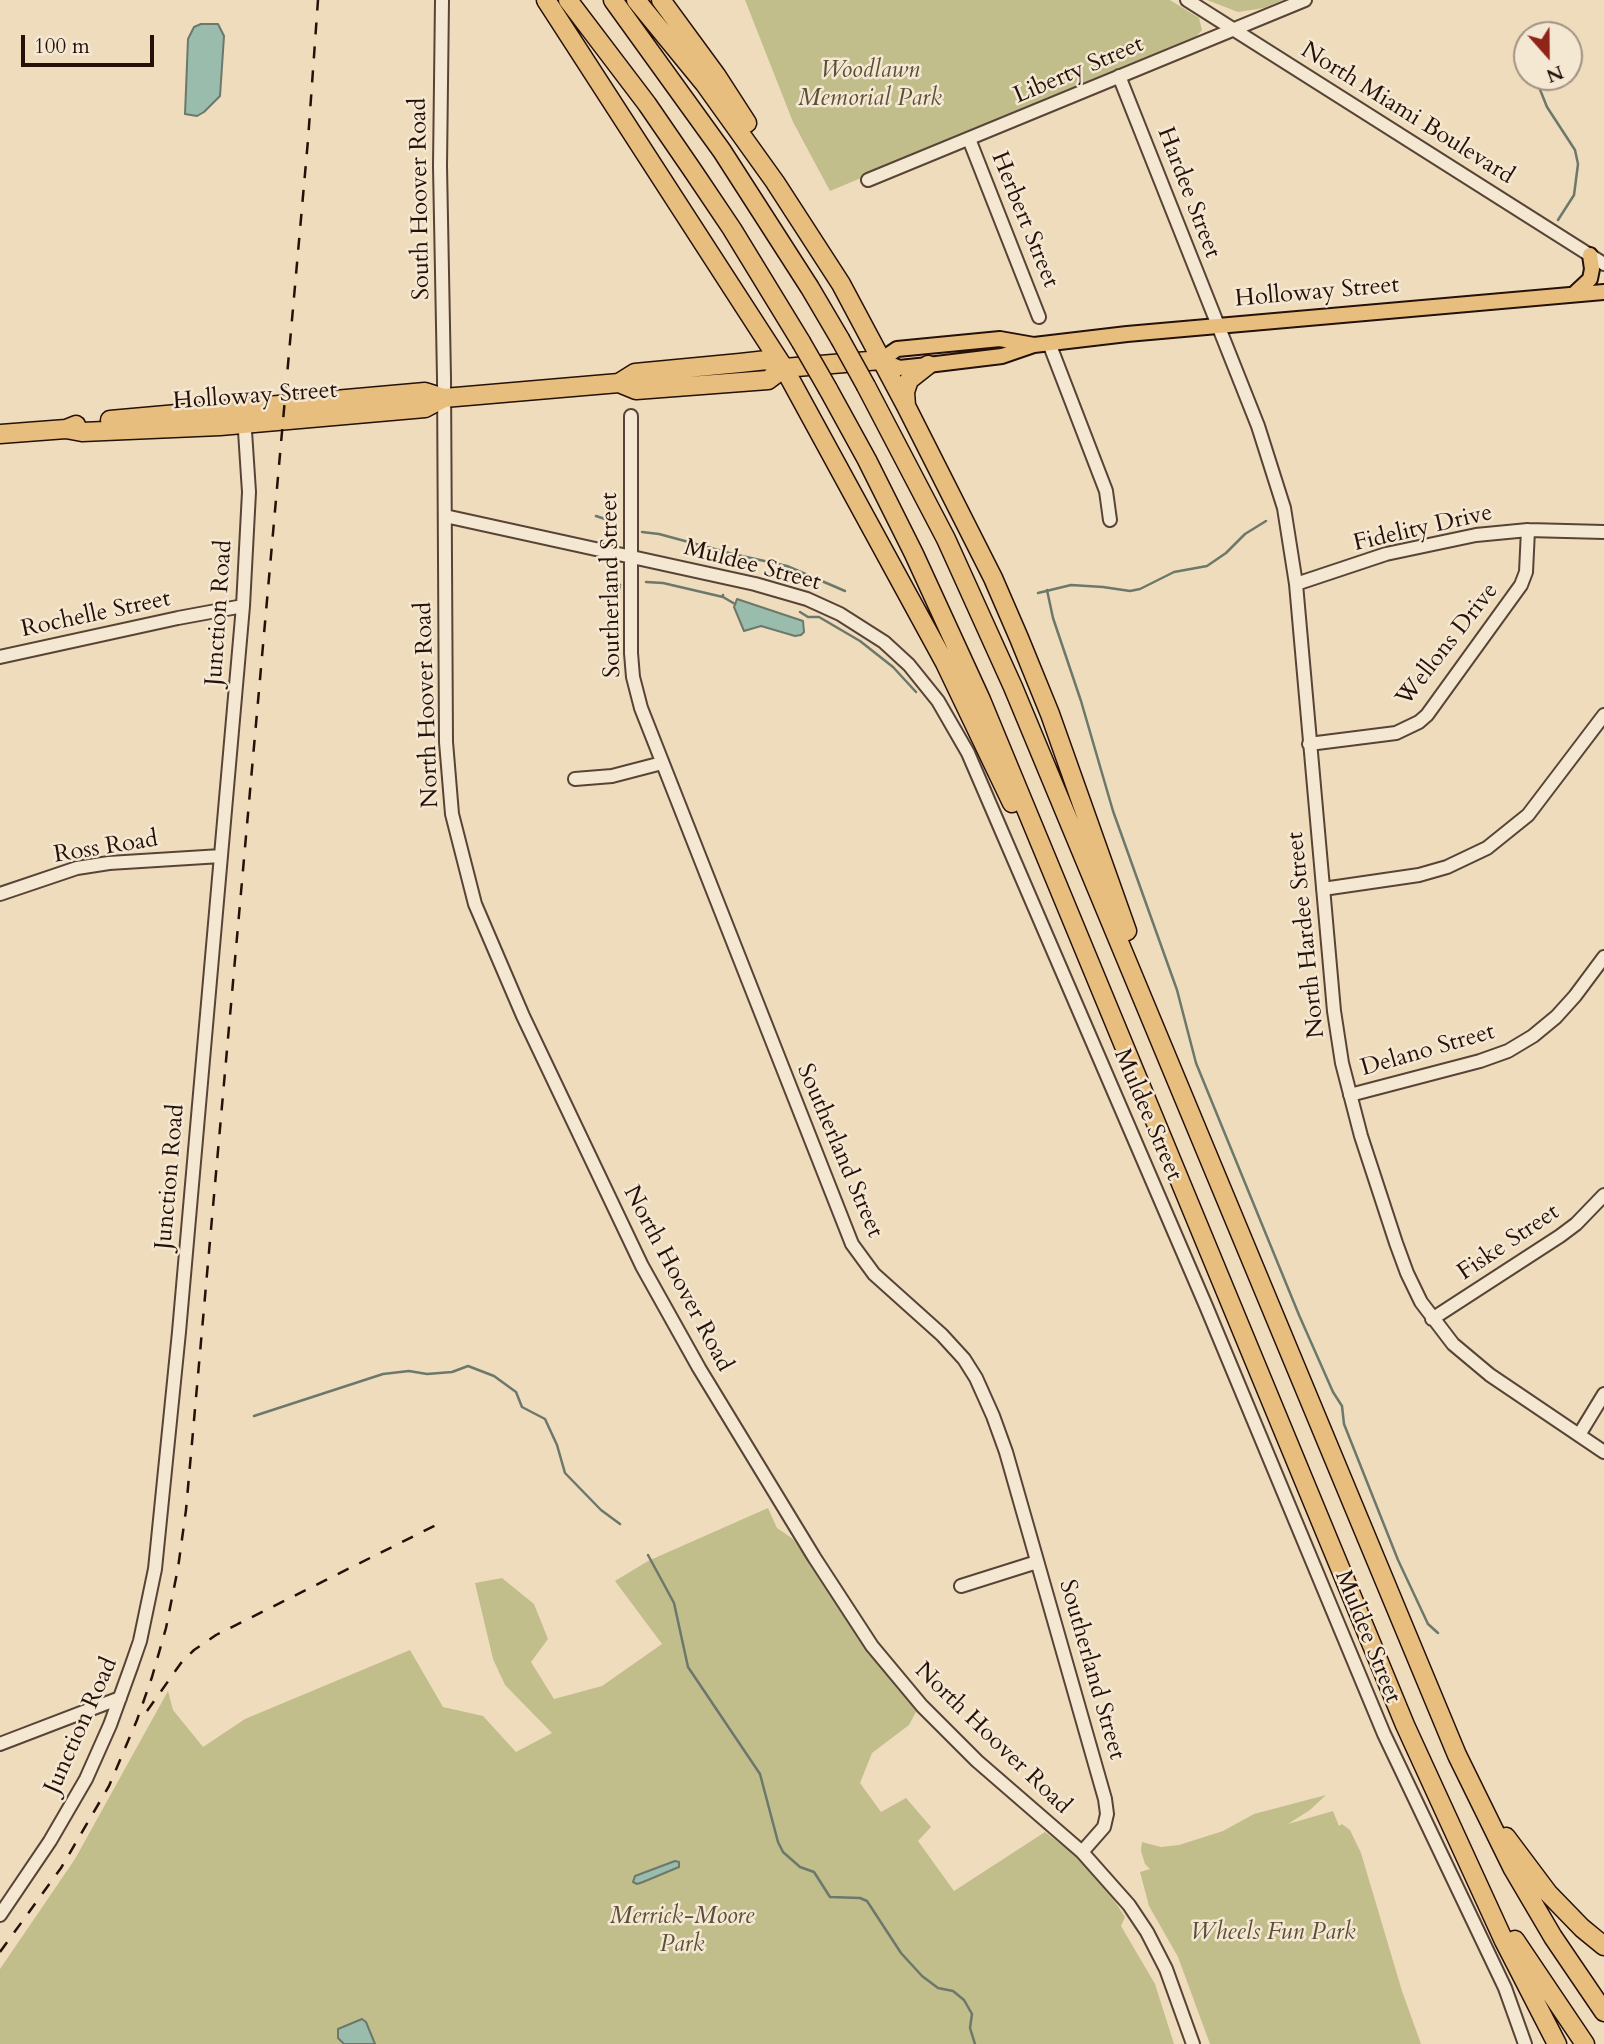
<!DOCTYPE html>
<style>
body{margin:0}
#map{position:relative;width:1604px;height:2044px;overflow:hidden;background:#efdcbc;font-family:Cardo,serif}
canvas{display:block}
.north{position:absolute;left:1513px;top:21px;width:70px;height:70px;box-sizing:border-box;background:#f5e8d3;border:2px solid #a29282;border-radius:50%;rotate:159deg;font-size:19px;font-weight:700;line-height:28px;text-align:center;color:#251109}
.north::after{content:'';display:block;margin:auto;width:24px;height:32px;background:#8f2418;clip-path:polygon(50% 0,100% 100%,50% 72%,0 100%)}
.scale{position:absolute;left:21px;top:35px;width:133px;height:32px;box-sizing:border-box;border:4px solid #251109;border-top:0;padding-left:9px;font-size:21px;line-height:24px;white-space:nowrap;color:#251109;-webkit-text-stroke:5px #f5e8d3;paint-order:stroke}
</style>
<div id="map">
<canvas width="1604" height="2044"></canvas>
<div class="north">N</div>
<div class="scale">100 m</div>
</div>
<script>
const g = document.querySelector('canvas').getContext('2d');
g.lineJoin = 'round';
function fill(path, color) {
  g.fillStyle = color;
  g.fill(path, 'evenodd');
}
function shape(rows) {
  const path = new Path2D();
  for (const r of rows) {
    path.moveTo(r[0], r[1]);
    for (let i = 2; i < r.length; i += 2) path.lineTo(r[i], r[i + 1]);
  }
  return path;
}
function trace(path, color, width, dash) {
  g.strokeStyle = color;
  g.lineWidth = width;
  g.lineCap = dash ? 'butt' : 'round';
  g.setLineDash(dash || []);
  g.stroke(path);
}
function drawText(font, color, halo, rows, align = 'center') {
  g.font = font + ' Cardo,serif';
  g.lineWidth = 5;
  g.setLineDash([]);
  g.textBaseline = 'middle';
  g.strokeStyle = halo;
  g.fillStyle = color;
  for (const [text, x, y, turn = 0] of rows) {
    g.save();
    g.translate(x, y);
    g.rotate((+turn || 0) * Math.PI / 180);
    g.textAlign = isNaN(turn) ? turn : align;
    if (halo) g.strokeText(text, 0, 0);
    g.fillText(text, 0, 0);
    g.restore();
  }
}
const green = shape([
 [745,0,1170,0,1199,18,1202,30,1195,38,830,191,793,122],
 [1207,0,1283,0,1264,8,1238,12],
 [768,1508,777,1528,793,1539,896,1687,917,1710,909,1725,872,1753,860,1783,881,1812,906,1798,931,1827,918,1841,954,1891,1045,1832,1079,1858,1098,1876,1125,1917,1121,1926,1155,1984,1174,2044,0,2044,0,1969,75,1859,168,1691,173,1710,203,1747,245,1719,410,1650,443,1707,483,1716,516,1752,552,1733,505,1685,493,1659,475,1583,502,1578,534,1604,548,1639,531,1662,554,1699,602,1686,662,1644,615,1581,648,1561],
 [1326,1795,1310,1810,1288,1824,1333,1811,1339,1826,1342,1824,1350,1830,1361,1853,1402,1991,1421,2044,1210,2044,1178,1957,1149,1906,1140,1872,1150,1869,1145,1864,1141,1851,1142,1842,1161,1847,1179,1845,1223,1831,1254,1814]
]);
const water = shape([
 [201,24,218,24,224,36,220,96,204,112,197,116,185,114,188,39,194,27,201,24],
 [737,599,803,621,804,632,801,635,795,636,761,626,744,631,734,607,737,599],
 [675,1861,679,1862,679,1867,643,1882,637,1884,633,1882,635,1876,675,1861],
 [362,2019,366,2022,375,2044,344,2044,338,2038,338,2029,362,2019]
]);
const stream = shape([
 [1535,77,1547,107,1575,150,1578,164,1574,195,1558,220],
 [596,516,617,523],
 [642,532,659,534,733,554,787,566,845,591],
 [646,582,663,583,723,597,723,595],
 [1047,590,1053,618,1081,701,1113,811,1177,990,1196,1063,1299,1315,1333,1392,1342,1406,1344,1424,1398,1560,1428,1624,1438,1633],
 [1038,593,1071,585,1103,587,1130,591,1140,589,1174,572,1207,566,1226,553,1245,534,1266,521],
 [618,595,620,585],
 [723,597,735,604],
 [800,612,808,617,819,617,860,641,893,667,916,692],
 [254,1416,383,1374,409,1371,427,1374,452,1372,468,1366,494,1376,516,1392,522,1407,545,1419,557,1445,565,1473,601,1510,620,1524],
 [648,1555,674,1603,688,1667,760,1774,778,1842,783,1852,800,1867,814,1872,830,1897,860,1898,867,1901,901,1953,922,1976,938,1988,953,1991,964,2000,972,2014,970,2028,975,2044]
]);
const minor = shape([
 [442,0,440,166,444,378,446,742,452,814,475,904,523,1016,642,1266,699,1368,814,1557,872,1646,922,1706,977,1761,1082,1852,1129,1905,1147,1932,1166,1969,1193,2044],
 [1187,0,1604,264],
 [1119,76,1258,426,1284,508,1296,584,1334,1011,1342,1063,1361,1136,1396,1243,1407,1273,1421,1302,1453,1344,1490,1375,1604,1452],
 [969,139,1039,317],
 [868,180,1305,0],
 [1049,343,1106,491,1110,520],
 [631,416,631,653,633,677,641,708,852,1244,874,1274,942,1335,964,1359,976,1378,993,1416,1006,1452,1105,1799,1107,1814,1104,1827,1082,1852],
 [445,516,755,584,807,599,840,614,884,642,909,665,938,701,968,753,1206,1306,1384,1734,1505,1988,1525,2044],
 [1296,584,1386,554,1476,535,1528,530,1604,532],
 [0,657,178,618,243,606],
 [1309,744,1396,733,1419,722,1427,715,1521,585,1526,572,1528,530],
 [575,779,612,776,662,763],
 [1323,889,1419,875,1447,867,1487,848,1528,815,1604,715],
 [0,894,77,868,109,863,221,856],
 [1350,1095,1480,1061,1508,1051,1533,1036,1556,1017,1575,996,1604,957],
 [1432,1319,1560,1236,1576,1224,1604,1195],
 [1579,1435,1604,1394],
 [961,1586,1037,1562],
 [0,1744,120,1698],
 [0,1915,50,1841,86,1779,110,1725,131,1667,140,1641,155,1569,179,1332,243,606,249,492,244,416]
]);
const major = shape([
 [1574,294,1590,279,1592,269,1590,255],
 [1034,345,1000,339,897,349,881,360,899,368,928,365,1002,356,1034,345,1127,334,1604,292]
]);
const highway = shape([
 [546,0,784,368,945,663,1012,803],
 [568,0,647,104,693,171,732,229,801,342],
 [613,0,722,151,810,288,840,339],
 [636,0,704,83,775,182,841,284,906,406,993,578,1019,638,1050,714,1127,931],
 [661,0,716,75,747,123],
 [619,383,636,390,768,380,784,368],
 [866,386,946,539,1013,687,1457,1755,1513,1869,1553,1937,1604,2012],
 [828,389,867,460,914,554,981,700,1405,1725,1504,1941,1557,2044],
 [906,406,905,392,909,380,928,365],
 [110,420,425,392,444,398],
 [66,429,82,432,220,426,425,408,444,398,619,383,635,373,740,363,767,360,784,368,881,360],
 [0,434,66,429,76,425],
 [1506,1837,1548,1893,1582,1928,1604,1946],
 [1515,1940,1585,2044]
]);
const rail = shape([
 [147,1711,181,1663,194,1650,216,1635,436,1525],
 [0,1952,61,1868,109,1786,137,1720,152,1677,166,1628,178,1568,186,1510,308,140,318,0]
]);
const highwayBridge = shape([
 [840,339,866,386],
 [801,342,828,389]
]);
const parkNames = [
 ["Woodlawn",870,71],
 ["Memorial Park",870,99],
 ["Merrick-Moore",682,1917],
 ["Park",682,1945],
 ["Wheels Fun Park",1273,1933]
];
const streetNames = [
 ["Liberty Street",1079,71,-23],
 ["North Miami Boulevard",1407,114,32],
 ["Hardee Street",1188,193,69],
 ["South Hoover Road",421,199,-91],
 ["Herbert Street",1024,220,68],
 ["Holloway Street",1317,293,-5],
 ["Holloway Street",255,397,-4],
 ["Fidelity Drive",1423,529,-13],
 ["Muldee Street",752,566,15],
 ["Southerland Street",612,585,-91],
 ["Junction Road",220,613,-86],
 ["Rochelle Street",96,615,-12],
 ["Wellons Drive",1448,645,-52],
 ["North Hoover Road",428,705,-92],
 ["Ross Road",106,848,-9],
 ["North Hardee Street",1307,935,-96],
 ["Delano Street",1428,1051,-16],
 ["Muldee Street",1147,1115,67],
 ["Southerland Street",839,1151,67],
 ["Junction Road",171,1177,-85],
 ["Fiske Street",1509,1243,-34],
 ["North Hoover Road",677,1279,62],
 ["Muldee Street",1367,1637,68],
 ["Southerland Street",1091,1670,74],
 ["Junction Road",82,1726,-66],
 ["North Hoover Road",992,1739,44]
];
fill(green, '#c1be8c');
fill(water, '#9abcac');
trace(water, '#6b786b', 2);
trace(stream, '#6b786b', 2.5);
trace(minor, '#584436', 16);
trace(major, '#251109', 18);
trace(highway, '#251109', 21);
trace(minor, '#f5e8d3', 12);
trace(major, '#e8be7e', 14);
trace(highway, '#e8be7e', 18);
trace(rail, '#251109', 2.5, [12, 12]);
trace(highwayBridge, '#251109', 21, []);
trace(highwayBridge, '#e8be7e', 18);
drawText('italic 24px', '#5c4e37', '#f5e8d3', parkNames);
drawText('24px', '#251109', '#f5e8d3', streetNames);
</script>
